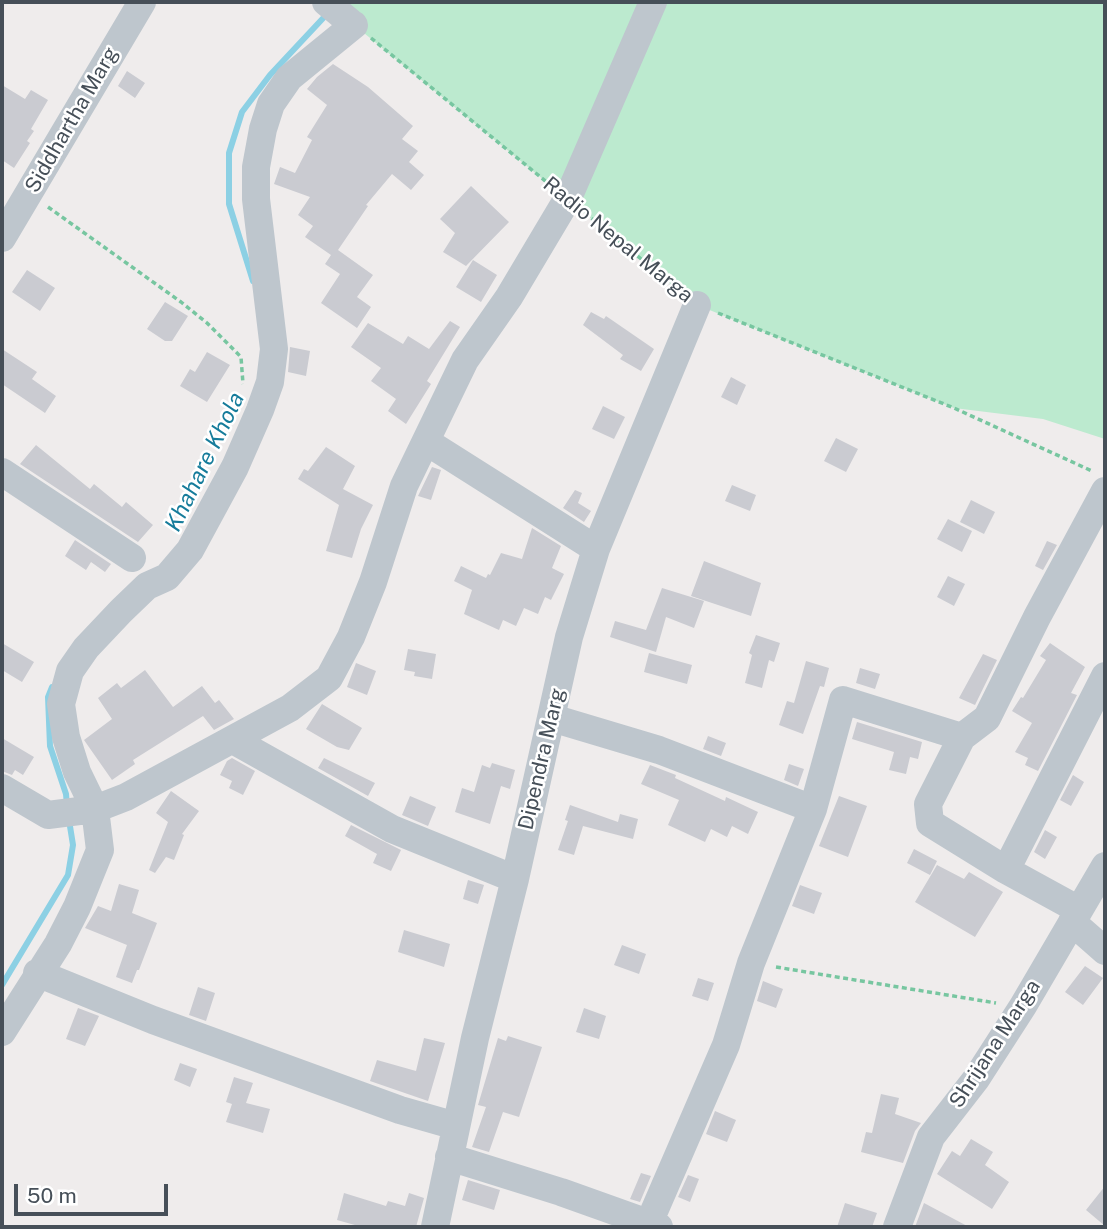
<!DOCTYPE html>
<style>
body{margin:0}
#map{position:relative;width:1107px;height:1229px;overflow:hidden;background:#efecec;font-family:"Public Sans",sans-serif}
canvas{display:block}
.frame{position:absolute;inset:0;border:4px solid #464f58;pointer-events:none}
.scale{position:absolute;left:14px;top:1184px;width:154px;height:32px;box-sizing:border-box;border:4px solid #464f58;border-top:0;padding-left:9px;font-size:21px;line-height:24px;white-space:nowrap;color:#464f58;-webkit-text-stroke:5px #fff;paint-order:stroke}
</style>
<div id="map">
<canvas width="1107" height="1229"></canvas>
<div class="frame"></div>
<div class="scale">50 m</div>
</div>
<script>
const g = document.querySelector('canvas').getContext('2d');
g.lineJoin = 'round';
function fill(path, color) {
  g.fillStyle = color;
  g.fill(path, 'evenodd');
}
function shape(rows) {
  const path = new Path2D();
  for (const r of rows) {
    path.moveTo(r[0], r[1]);
    for (let i = 2; i < r.length; i += 2) path.lineTo(r[i], r[i + 1]);
  }
  return path;
}
function trace(path, color, width, dash) {
  g.strokeStyle = color;
  g.lineWidth = width;
  g.lineCap = dash ? 'butt' : 'round';
  g.setLineDash(dash || []);
  g.stroke(path);
}
function drawText(font, color, halo, rows, align = 'center') {
  g.font = font + ' "Public Sans",sans-serif';
  g.lineWidth = 5;
  g.setLineDash([]);
  g.textBaseline = 'middle';
  g.strokeStyle = halo;
  g.fillStyle = color;
  for (const [text, x, y, turn = 0] of rows) {
    g.save();
    g.translate(x, y);
    g.rotate((+turn || 0) * Math.PI / 180);
    g.textAlign = isNaN(turn) ? turn : align;
    if (halo) g.strokeText(text, 0, 0);
    g.fillText(text, 0, 0);
    g.restore();
  }
}
const green = shape([
 [326,2,1105,2,1105,439,1043,419,954,408,697,305]
]);
const stream = shape([
 [253,281,229,204,229,153,242,112,270,75,327,14],
 [52,687,48,697,50,746,66,794,67,806],
 [2,985,68,875,73,845,69,820]
]);
const building = shape([
 [333,64,368,87,413,126,402,139,418,151,409,162,424,175,411,190,392,174,366,205,368,206,338,250,373,275,357,297,371,307,357,328,321,303,340,274,325,264,331,255,305,237,313,226,298,215,310,197,274,184,280,167,295,173,312,140,307,137,327,105,307,89,317,77],
 [127,71,145,83,135,98,118,86],
 [2,85,25,99,31,90,48,100,31,129,34,131,27,141,30,143,14,168,2,160],
 [471,186,509,222,466,266,443,252,455,233,440,219],
 [473,260,497,275,481,302,456,287],
 [27,270,55,288,40,311,12,292],
 [165,302,188,316,172,341,165,341,147,329],
 [591,312,604,319,606,316,654,349,641,371,620,359,623,355,583,325],
 [450,321,460,327,427,381,431,384,406,424,388,411,396,399,371,381,381,368,351,347,368,323,403,344,408,336,429,349],
 [290,347,310,351,306,376,288,372],
 [2,349,37,372,32,379,56,396,45,413,2,384],
 [207,352,230,365,207,402,180,386,190,369,195,372],
 [731,377,746,385,737,405,721,397],
 [603,406,625,417,614,439,592,429],
 [836,438,858,449,846,472,824,461],
 [36,445,90,489,94,484,122,507,126,502,153,525,138,542,20,464],
 [326,447,355,466,343,489,373,505,361,529,352,558,326,551,339,505,298,479,304,469,308,471],
 [432,467,441,470,431,500,418,496],
 [732,485,756,495,750,511,725,501],
 [575,490,582,493,578,503,591,511,584,522,563,508],
 [971,500,995,512,984,534,960,522],
 [948,519,972,531,962,552,937,539],
 [532,528,561,546,552,568,564,574,551,600,545,597,538,614,524,608,516,626,503,620,499,630,464,614,472,590,454,581,461,566,486,578,488,574,490,575,501,553,522,559],
 [75,540,111,564,105,572,91,562,86,570,65,556],
 [1047,541,1057,545,1043,570,1035,566],
 [704,561,761,583,751,616,691,596],
 [948,576,965,584,954,606,937,597],
 [662,588,704,601,694,628,666,617,656,652,610,637,615,621,646,630],
 [756,635,780,643,774,662,769,660,762,688,745,683,752,655,749,653],
 [2,643,34,662,22,682,2,670],
 [1050,643,1085,667,1071,693,1077,695,1038,771,1025,765,1028,758,1015,752,1032,723,1012,711,1021,697,1023,698,1046,660,1040,656],
 [408,649,436,654,432,679,414,676,415,672,404,670],
 [649,653,692,665,687,684,644,672],
 [983,654,997,660,975,705,959,698],
 [806,661,829,668,824,687,820,686,803,734,779,725,787,701,794,703],
 [356,663,376,671,367,695,347,687],
 [860,668,880,674,875,689,856,683],
 [145,670,173,707,202,686,215,703,219,700,234,719,214,730,203,716,133,760,135,764,112,780,84,740,112,719,98,698,117,683,121,688],
 [322,704,362,728,349,750,337,747,306,729],
 [857,722,922,742,918,759,910,757,906,774,889,770,894,752,852,739],
 [708,736,726,743,721,756,703,749],
 [2,738,34,757,23,775,15,770,12,775,2,771],
 [232,758,255,771,243,795,229,788,232,781,220,775,227,761],
 [324,758,375,783,368,796,318,768],
 [492,763,515,770,510,789,501,786,490,824,455,812,462,788,474,792,482,765,490,768],
 [789,764,804,769,798,786,784,780],
 [650,765,676,775,675,778,725,801,726,797,758,812,748,834,732,826,727,837,711,829,705,842,668,825,679,800,641,784],
 [1073,775,1084,782,1071,806,1060,800],
 [171,791,199,811,182,834,184,835,174,860,166,857,155,873,149,870,168,822,156,813],
 [410,796,436,807,428,826,402,815],
 [839,796,867,806,848,857,819,846],
 [570,805,618,822,620,814,638,819,633,839,583,826,574,855,558,850,568,821,565,820],
 [351,825,401,850,391,871,373,863,377,854,345,836],
 [1045,830,1057,837,1045,859,1034,852],
 [914,849,937,861,930,875,907,863],
 [937,865,964,879,969,872,1003,892,975,937,915,902],
 [468,880,484,885,478,904,463,899],
 [119,884,139,890,132,913,157,923,139,970,137,970,132,983,116,977,127,945,85,928,98,906,111,911],
 [800,885,822,893,814,914,792,906],
 [404,930,450,944,444,967,398,952],
 [622,945,646,954,639,974,614,965],
 [1085,966,1103,978,1083,1005,1065,992],
 [698,978,714,983,708,1001,692,996],
 [763,981,783,989,776,1008,757,1001],
 [198,987,215,993,206,1021,189,1015],
 [78,1008,99,1016,85,1046,66,1039],
 [584,1008,606,1016,599,1039,576,1032],
 [508,1036,542,1047,519,1117,503,1112,489,1152,472,1147,486,1107,478,1105,498,1038,506,1041],
 [424,1038,445,1043,428,1101,370,1081,377,1060,416,1071],
 [180,1063,197,1069,190,1087,174,1080],
 [234,1077,253,1083,246,1103,270,1109,263,1133,226,1122,232,1104,226,1102],
 [881,1094,899,1098,895,1114,921,1123,915,1131,903,1163,861,1152,866,1132,872,1133],
 [715,1111,736,1120,727,1142,706,1134],
 [971,1139,993,1152,985,1165,1009,1182,992,1209,937,1174,952,1151,960,1156],
 [641,1173,651,1176,640,1202,630,1199],
 [688,1175,699,1179,690,1202,678,1197],
 [468,1180,500,1190,494,1210,462,1200],
 [1105,1186,1105,1226,1086,1210],
 [344,1193,386,1206,388,1201,405,1206,409,1193,424,1198,416,1227,362,1227,337,1220],
 [845,1203,877,1213,872,1227,837,1227],
 [924,1203,969,1227,915,1227]
]);
const path = shape([
 [371,38,549,184],
 [48,207,181,302,207,323,241,357,243,384],
 [585,213,679,290],
 [718,313,954,408,1092,471],
 [776,967,996,1003]
]);
const minor = shape([
 [326,2,350,22],
 [2,238,142,2],
 [427,442,596,549],
 [2,472,132,558],
 [552,718,659,750,813,809],
 [233,740,392,829,515,879],
 [2,788,48,815,95,809,126,797,290,708,329,678,351,637,373,582,404,486,465,360,509,297,568,198,653,2],
 [1006,870,930,823,928,804,962,737,987,718,1037,617,1105,491],
 [1079,910,1006,870,1105,676],
 [1072,922,1105,951],
 [37,973,153,1020,400,1110,456,1126],
 [2,1032,58,944,77,907,100,850,95,809,77,772,66,737,61,704,70,671,86,648,121,611,147,586,167,577,190,550,235,467,260,410,270,382,274,349,256,199,256,167,263,129,271,104,289,78,354,25],
 [449,1157,561,1192,659,1227],
 [649,1223,726,1045,751,963,813,809,843,700,962,737],
 [435,1227,475,1038,515,879,569,637,596,549,697,305],
 [897,1227,931,1137,976,1079,1023,1006,1105,866]
]);
const streetNames = [
 ["Siddhartha Marg",72,120,-60],
 ["Radio Nepal Marga",618,240,39],
 ["Dipendra Marg",542,759,-77],
 ["Shrijana Marga",995,1044,-57]
];
const waterNames = [
 ["Khahare Khola",205,462,-64]
];
fill(green, '#bceacf');
trace(stream, '#8cd0e4', 6);
fill(building, '#cacbd1');
trace(path, '#77c6a0', 3.5, [5, 3.5]);
trace(minor, '#bec6cd', 28);
drawText('21px', '#464f58', '#fff', streetNames);
drawText('italic 23px', '#167c9b', '#fff', waterNames);
</script>
